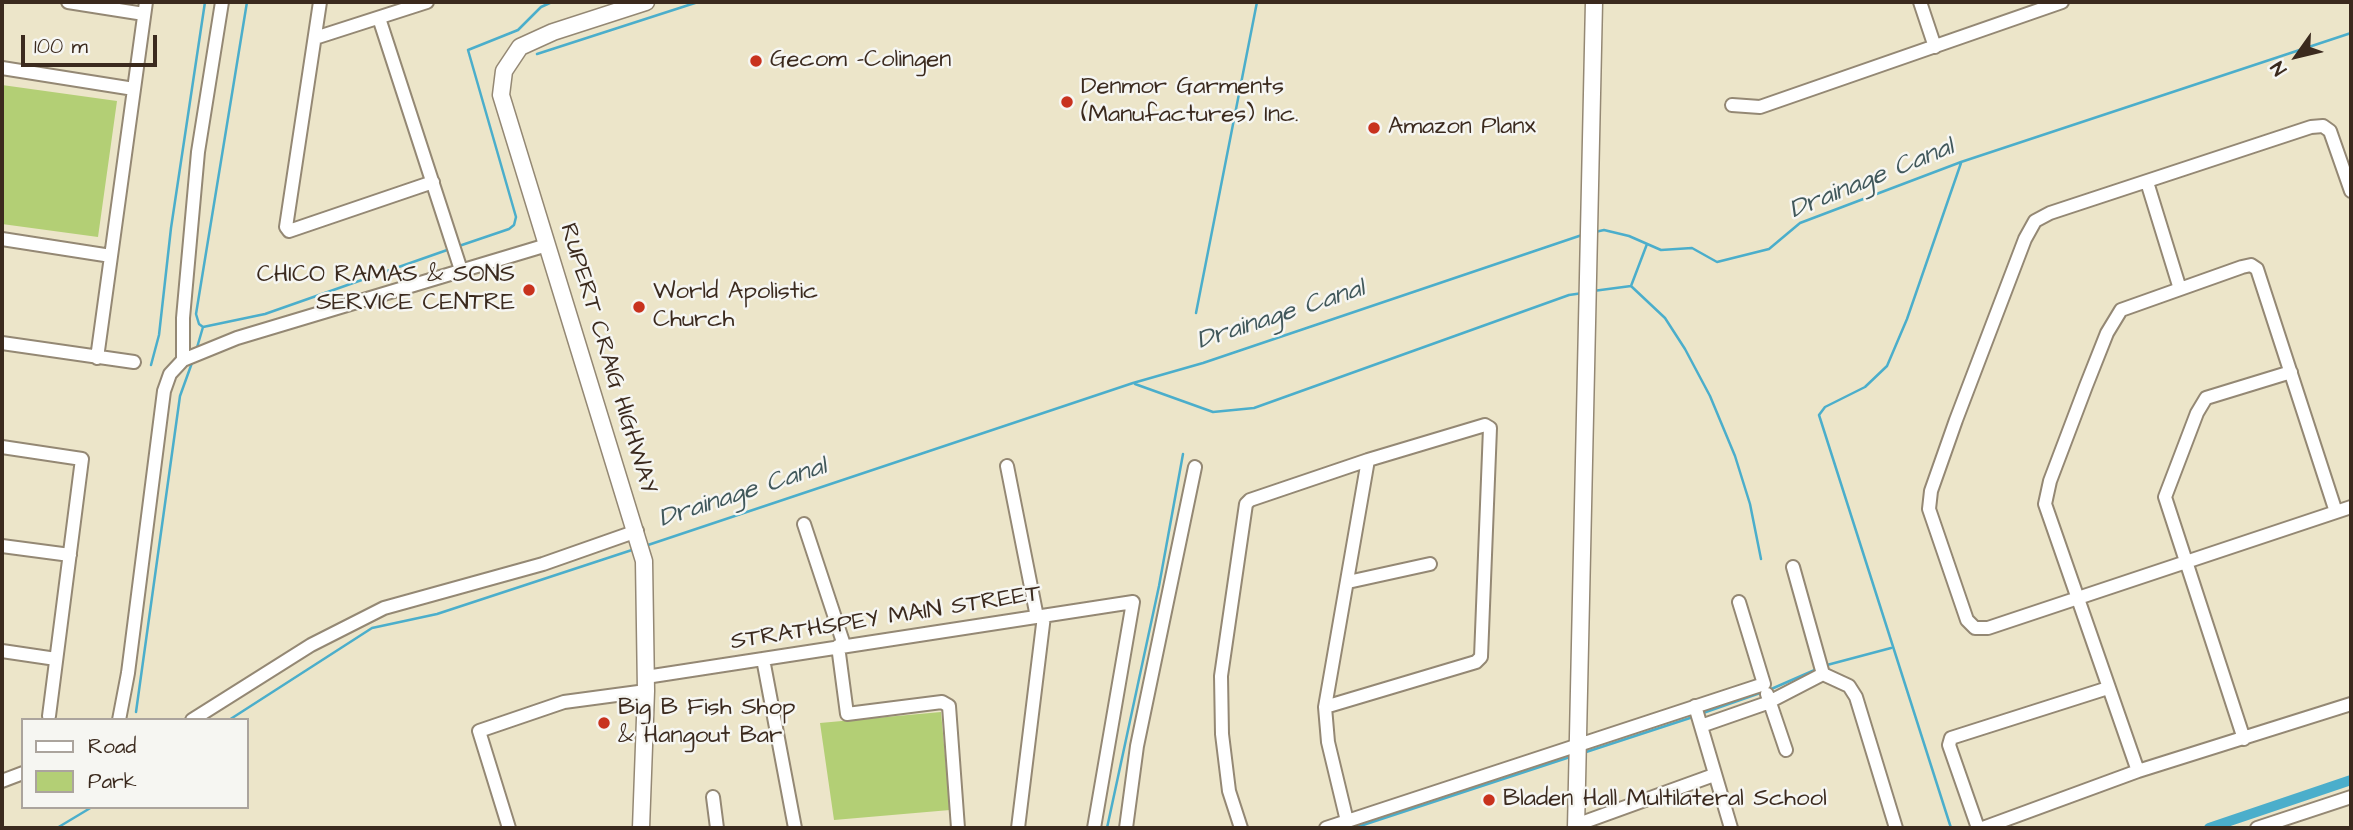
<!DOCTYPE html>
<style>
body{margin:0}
#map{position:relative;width:2353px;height:830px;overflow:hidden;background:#ece5c9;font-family:"Architects Daughter",sans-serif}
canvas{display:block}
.frame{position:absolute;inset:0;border:4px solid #3b2a1e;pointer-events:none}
.legend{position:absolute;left:21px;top:718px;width:228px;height:91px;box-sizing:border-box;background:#f6f6f2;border:2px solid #aba49d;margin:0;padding:9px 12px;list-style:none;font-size:21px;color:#3b2a1e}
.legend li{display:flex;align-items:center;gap:14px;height:35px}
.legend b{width:35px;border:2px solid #aba49d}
.north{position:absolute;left:2262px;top:21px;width:70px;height:70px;-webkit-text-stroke:5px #f6f6f2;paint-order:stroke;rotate:236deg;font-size:19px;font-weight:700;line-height:28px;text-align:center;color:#3b2a1e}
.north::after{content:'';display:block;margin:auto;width:24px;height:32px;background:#3b2a1e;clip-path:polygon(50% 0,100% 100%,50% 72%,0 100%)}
.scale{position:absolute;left:21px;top:35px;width:136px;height:32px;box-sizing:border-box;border:4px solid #3b2a1e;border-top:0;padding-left:9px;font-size:21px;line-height:24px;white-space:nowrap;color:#3b2a1e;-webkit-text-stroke:5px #f6f6f2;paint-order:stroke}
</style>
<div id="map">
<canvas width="2353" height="830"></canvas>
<div class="frame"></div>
<ul class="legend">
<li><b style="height:9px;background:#fff"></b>Road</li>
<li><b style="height:19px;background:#b3cf75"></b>Park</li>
</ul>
<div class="north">N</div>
<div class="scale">100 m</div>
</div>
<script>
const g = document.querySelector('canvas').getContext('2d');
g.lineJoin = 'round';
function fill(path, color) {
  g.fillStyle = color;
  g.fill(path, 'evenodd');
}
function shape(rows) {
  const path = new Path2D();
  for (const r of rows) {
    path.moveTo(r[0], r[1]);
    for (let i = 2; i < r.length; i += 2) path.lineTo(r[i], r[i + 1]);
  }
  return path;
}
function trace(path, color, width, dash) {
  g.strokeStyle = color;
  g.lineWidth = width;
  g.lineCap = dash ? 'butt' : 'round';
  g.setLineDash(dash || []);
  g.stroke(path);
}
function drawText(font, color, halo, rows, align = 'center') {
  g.font = font + ' "Architects Daughter",sans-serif';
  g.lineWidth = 5;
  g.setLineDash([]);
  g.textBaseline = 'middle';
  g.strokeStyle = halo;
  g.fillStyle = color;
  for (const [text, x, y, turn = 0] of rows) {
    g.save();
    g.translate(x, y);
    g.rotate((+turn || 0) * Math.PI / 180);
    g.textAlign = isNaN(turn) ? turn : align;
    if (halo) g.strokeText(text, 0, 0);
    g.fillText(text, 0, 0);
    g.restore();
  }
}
const green = shape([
 [2,85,117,101,98,237,2,224],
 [941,712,950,810,834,820,820,723]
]);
const stream = shape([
 [247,2,196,314,199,324,203,327,265,314,450,249],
 [537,54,698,2],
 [1595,232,1604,230,1629,236,1661,250,1692,248,1717,262,1769,249,1800,223,1961,162,2351,33],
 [1647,244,1631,286,1665,318,1685,349,1710,396,1735,456,1750,504,1761,559],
 [456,247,509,229,514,225,516,217,468,50,518,30,541,7,552,2],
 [1593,291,1631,286],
 [1196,313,1257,2],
 [196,351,203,327],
 [151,365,159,335,171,228,205,2],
 [1135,384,1213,412,1254,408,1569,295,1583,293],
 [645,546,1133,383,1203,363,1582,235],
 [1827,665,1891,648],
 [1769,690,1817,669],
 [136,712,180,396,193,360],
 [1703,713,1763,692],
 [229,720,372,628,437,614,635,549],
 [1583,753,1693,717],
 [57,828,92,807],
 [1107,828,1159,586,1183,454],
 [1354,828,1570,757],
 [1951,828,1819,415,1825,407,1865,387,1887,366,1907,319,1961,163]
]);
const canal = shape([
 [2209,828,2351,780]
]);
const minor = shape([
 [68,2,144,14],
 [320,2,286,227,289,231,433,182],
 [1920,2,1935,47],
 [379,18,461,270],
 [315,38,427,2],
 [2,68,134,89],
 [1732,105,1760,107,2062,2],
 [2147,182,2180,289],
 [2351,191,2330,131,2323,126,2311,127,2050,213,2035,221,2025,239,1956,420,1931,491,1929,509,1967,620,1975,628,1988,628,2351,507],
 [2,239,111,256],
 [2,343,134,362],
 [97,358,146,2],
 [183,360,183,318,198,152,222,2],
 [2,447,82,459,49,716],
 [1007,466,1037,617],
 [804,524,844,645],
 [2,546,70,555],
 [1793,567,1823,674,1849,686,1856,697,1896,828],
 [1348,582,1430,564],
 [838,646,847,714,942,702,949,706,958,828],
 [2,651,56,659],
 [763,659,795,828],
 [646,677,1133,602,1094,828],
 [1767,694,1786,750],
 [1695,706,1731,828],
 [119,720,128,673,164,391,170,374,183,360,237,338,547,245],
 [192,720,311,645,384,608,543,564,637,531],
 [1701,726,1767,703,1823,674],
 [2244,739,2165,497,2197,413,2206,398,2291,372],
 [2138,771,2045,504,2050,481,2086,386,2107,333,2121,310,2242,267,2251,265,2257,269,2336,512],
 [2,781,23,773],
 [713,797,717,828],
 [1347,821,1328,742,1325,707,1368,460],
 [1576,825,1714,775],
 [509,828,479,731,564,702,646,691],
 [1018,828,1044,616],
 [1126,828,1137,746,1195,467],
 [1241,828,1229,791,1222,734,1221,676,1246,504,1250,500,1368,460,1485,425,1490,428,1481,657,1476,662,1325,707],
 [1326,828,1764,684,1739,602],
 [1978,828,1949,745,1951,738,2108,688],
 [1983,828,2138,771,2351,704],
 [2257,828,2351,797]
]);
const major = shape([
 [641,828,646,691,644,561,501,95,504,71,520,47,553,32,646,2],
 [1576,828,1594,2]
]);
const markers = [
 [756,61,7,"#c8321e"],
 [1067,102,7,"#c8321e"],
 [1374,128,7,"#c8321e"],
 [529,290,7,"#c8321e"],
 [639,307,7,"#c8321e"],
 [604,723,7,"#c8321e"],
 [1489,800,7,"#c8321e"]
];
const poiNames = [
 ["Gecom -Colingen",770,61],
 ["Denmor Garments",1081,88],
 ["(Manufactures) Inc.",1081,116],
 ["Amazon Planx",1388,128],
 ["CHICO RAMAS & SONS",515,276,"right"],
 ["SERVICE CENTRE",515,304,"right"],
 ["World Apolistic",653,293],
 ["Church",653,321],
 ["Big B Fish Shop",618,709],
 ["& Hangout Bar",618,737],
 ["Bladen Hall Multilateral School",1503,800]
];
const streetNames = [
 ["RUPERT CRAIG HIGHWAY",607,359,73],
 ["STRATHSPEY MAIN STREET",886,619,-9]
];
const waterNames = [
 ["Drainage Canal",1872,180,-22],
 ["Drainage Canal",1281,316,-18],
 ["Drainage Canal",743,494,-18]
];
fill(green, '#b3cf75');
trace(stream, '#4baecb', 2.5);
trace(canal, '#4baecb', 10);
trace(minor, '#948874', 16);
trace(major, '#948874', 19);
trace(minor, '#fff', 12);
trace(major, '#fff', 16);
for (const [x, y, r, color] of markers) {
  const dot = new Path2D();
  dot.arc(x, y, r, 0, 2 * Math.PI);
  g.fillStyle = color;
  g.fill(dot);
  trace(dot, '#f6f6f2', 2.5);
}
drawText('24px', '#3b2a1e', '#f6f6f2', poiNames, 'left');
drawText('24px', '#3b2a1e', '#f6f6f2', streetNames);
drawText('italic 26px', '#41585b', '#f6f6f2', waterNames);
</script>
